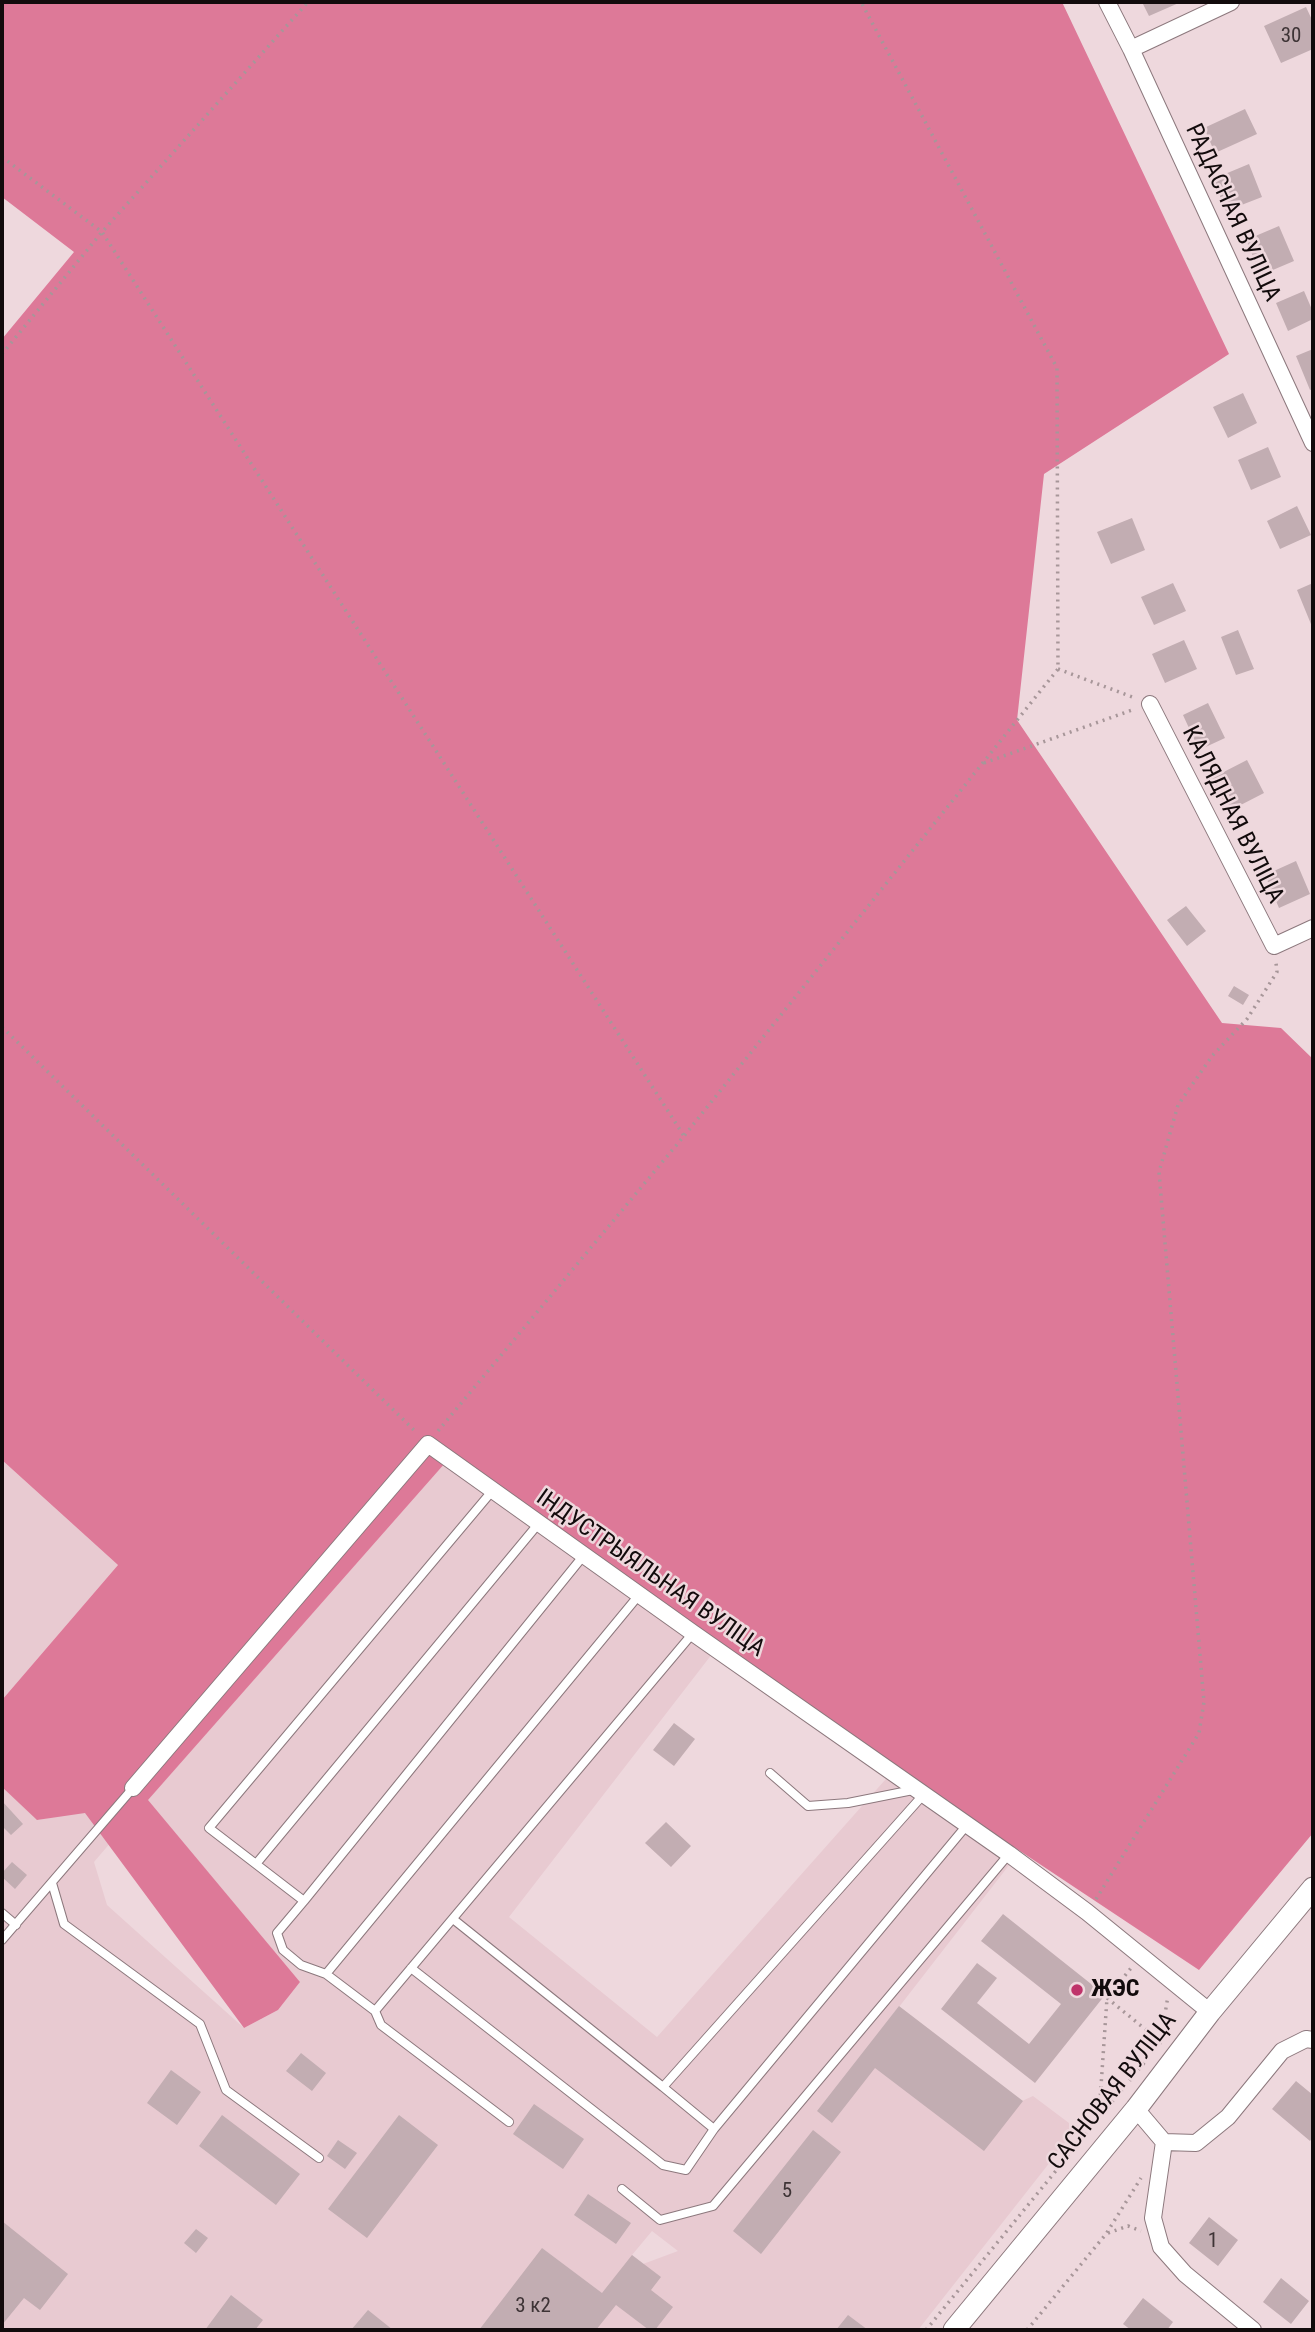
<!DOCTYPE html>
<meta charset="utf-8">
<style>
body{margin:0}
#map{position:relative;width:1315px;height:2332px;overflow:hidden;background:#eed8dd;font-family:"Roboto Condensed",sans-serif}
canvas{display:block}
.frame{position:absolute;inset:0;border:4px solid #120b0c;pointer-events:none}
</style>
<div id="map">
<canvas width="1315" height="2332"></canvas>
<div class="frame"></div>
</div>
<script>
const g = document.querySelector('canvas').getContext('2d');
g.lineJoin = 'round';
function fill(path, color) {
  g.fillStyle = color;
  g.fill(path, 'evenodd');
}
function shape(rows) {
  const path = new Path2D();
  for (const r of rows) {
    path.moveTo(r[0], r[1]);
    for (let i = 2; i < r.length; i += 2) path.lineTo(r[i], r[i + 1]);
  }
  return path;
}
function trace(path, color, width, dash) {
  g.strokeStyle = color;
  g.lineWidth = width;
  g.lineCap = dash ? 'butt' : 'round';
  g.setLineDash(dash || []);
  g.stroke(path);
}
function drawText(font, color, halo, rows, align = 'center') {
  g.font = font + ' "Roboto Condensed",sans-serif';
  g.lineWidth = 5;
  g.setLineDash([]);
  g.textBaseline = 'middle';
  g.strokeStyle = halo;
  g.fillStyle = color;
  for (const [text, x, y, turn = 0] of rows) {
    g.save();
    g.translate(x, y);
    g.rotate((+turn || 0) * Math.PI / 180);
    g.textAlign = isNaN(turn) ? turn : align;
    if (halo) g.strokeText(text, 0, 0);
    g.fillText(text, 0, 0);
    g.restore();
  }
}
const built = shape([
 [2,1460,118,1565,2,1700],
 [446,1462,719,1645,509,1917,657,2037,893,1771,1020,1851,892,2016,1022,2101,1033,2096,1069,2123,1069,2138,918,2330,2,2330,2,1787,38,1820,148,1799],
 [147,1800,300,1982,278,2010,244,2028,107,1905,94,1862],
 [652,2231,678,2251,643,2264,632,2255]
]);
const forest = shape([
 [2,2,1062,2,1229,354,1044,474,1017,720,1222,1023,1281,1028,1313,1059,1313,1833,1199,1970,1020,1851,893,1771,446,1462,148,1800,300,1982,278,2010,244,2028,85,1813,37,1820,2,1787,2,1700,118,1565,2,1460,2,339,74,252,2,197]
]);
const building = shape([
 [1142,2,1181,2,1149,16],
 [1306,7,1313,22,1313,49,1281,63,1264,26],
 [1245,109,1257,134,1215,153,1204,128],
 [1249,164,1262,197,1226,211,1213,179],
 [1279,226,1294,261,1261,275,1246,240],
 [1304,291,1313,312,1313,319,1288,331,1276,303],
 [1313,349,1313,389,1310,390,1296,356],
 [1243,393,1257,423,1228,438,1213,407],
 [1268,447,1281,477,1251,490,1238,460],
 [1297,506,1311,535,1280,549,1267,521],
 [1132,518,1145,550,1111,564,1097,532],
 [1173,583,1186,611,1154,625,1141,597],
 [1313,583,1313,629,1297,590],
 [1238,630,1254,669,1236,675,1221,637],
 [1184,640,1197,669,1165,683,1152,654],
 [1208,703,1225,738,1199,750,1183,715],
 [1247,760,1264,793,1229,811,1212,778],
 [1296,861,1310,894,1279,908,1265,875],
 [1186,906,1206,931,1187,946,1167,920],
 [1234,986,1249,995,1243,1005,1228,996],
 [674,1723,695,1739,674,1766,653,1750],
 [2,1801,23,1824,11,1835,2,1826],
 [666,1822,691,1846,671,1867,645,1843],
 [12,1862,27,1875,15,1889,2,1877,2,1873],
 [1003,1914,1105,1995,1035,2083,941,2009,977,1963,997,1978,977,2003,1029,2044,1061,2004,981,1941],
 [899,2006,1023,2101,984,2151,875,2068,832,2123,817,2111],
 [301,2053,326,2073,312,2091,286,2071],
 [171,2070,201,2092,177,2125,147,2103],
 [1296,2081,1313,2095,1313,2137,1310,2141,1272,2109],
 [534,2104,584,2139,563,2169,513,2134],
 [222,2115,300,2174,276,2205,199,2146],
 [399,2115,438,2145,367,2238,328,2209],
 [813,2130,841,2152,761,2254,733,2231],
 [338,2140,357,2153,345,2169,327,2156],
 [588,2194,631,2223,616,2244,574,2215],
 [1209,2217,1238,2240,1218,2266,1189,2243],
 [2,2221,68,2274,40,2310,24,2298,2,2325],
 [196,2229,208,2238,196,2253,184,2243],
 [542,2248,602,2293,632,2255,661,2277,651,2290,673,2307,655,2330,649,2330,616,2305,596,2330,479,2330],
 [1281,2278,1309,2301,1291,2324,1263,2302],
 [231,2295,263,2320,255,2330,205,2330],
 [1143,2298,1173,2322,1167,2330,1131,2330,1123,2324],
 [368,2310,393,2330,351,2330],
 [848,2315,868,2330,836,2330]
]);
const path = shape([
 [2,157,102,232,684,1136],
 [2,354,102,232,308,2],
 [1058,669,1135,698],
 [984,763,1135,709],
 [2,1027,416,1432],
 [438,1431,684,1136,1058,669,1057,368,861,2],
 [1096,1899,1199,1733,1204,1702,1159,1172,1178,1105,1212,1056,1247,1019,1277,972,1276,963],
 [1107,1998,1161,2042],
 [1160,2044,1168,1996],
 [1099,2116,1107,1998,1131,1968],
 [1108,2233,1128,2226,1141,2231],
 [926,2330,1148,2058],
 [1027,2330,1106,2234,1141,2178]
]);
const service = shape([
 [493,1490,209,1828,304,1901,584,1555],
 [770,1773,808,1806,848,1803,913,1790],
 [256,1864,539,1523],
 [52,1883,64,1924,200,2024,226,2090,319,2158],
 [304,1901,277,1933,283,1950,301,1965,326,1974],
 [2,1913,16,1925],
 [453,1919,663,2087,924,1794],
 [2,1940,133,1788],
 [411,1968,663,2165,686,2170,714,2129,967,1825],
 [375,2011,693,1633],
 [663,2087,714,2129],
 [509,2122,381,2025,375,2011,326,1974,639,1595],
 [622,2189,660,2220,713,2206,1009,1854]
]);
const minor = shape([
 [1107,2,1131,49,1313,443],
 [1131,49,1231,2],
 [1150,704,1274,946,1313,928],
 [133,1788,428,1444,693,1633,1009,1854,1087,1912,1210,2012],
 [1136,2109,1164,2142],
 [1253,2330,1185,2274,1161,2247,1153,2218,1164,2142,1196,2143,1228,2117,1282,2051,1306,2039,1313,2040]
]);
const tertiary = shape([
 [954,2330,1136,2109,1210,2012,1313,1888]
]);
const markers = [
 [1077,1990,7,"#bf336a"]
];
const numberNames = [
 ["30",1291,37],
 ["5",787,2192],
 ["1",1213,2242],
 ["3 к2",533,2307]
];
const streetNames = [
 ["РАДАСНАЯ ВУЛІЦА",1232,213,65],
 ["КАЛЯДНАЯ ВУЛІЦА",1232,815,63],
 ["ІНДУСТРЫЯЛЬНАЯ ВУЛІЦА",650,1574,35],
 ["САСНОВАЯ ВУЛІЦА",1113,2092,-52]
];
const poiNames = [
 ["ЖЭС",1091,1990]
];
fill(built, '#e8cad1');
fill(forest, '#dd7998');
fill(building, '#c2adb2');
trace(service, '#8c787d', 10);
trace(minor, '#8c787d', 18);
trace(tertiary, '#8c787d', 23);
trace(path, '#a79699', 3.5, [2, 5]);
trace(service, '#fff', 8);
trace(minor, '#fff', 16);
trace(tertiary, '#fff', 21);
for (const [x, y, r, color] of markers) {
  const dot = new Path2D();
  dot.arc(x, y, r, 0, 2 * Math.PI);
  g.fillStyle = color;
  g.fill(dot);
  trace(dot, '#eed8dd', 2.5);
}
drawText('21px', '#3e3436', null, numberNames);
drawText('24px', '#120b0c', '#eed8dd', streetNames);
drawText('bold 24px', '#120b0c', '#eed8dd', poiNames, 'left');
</script>
